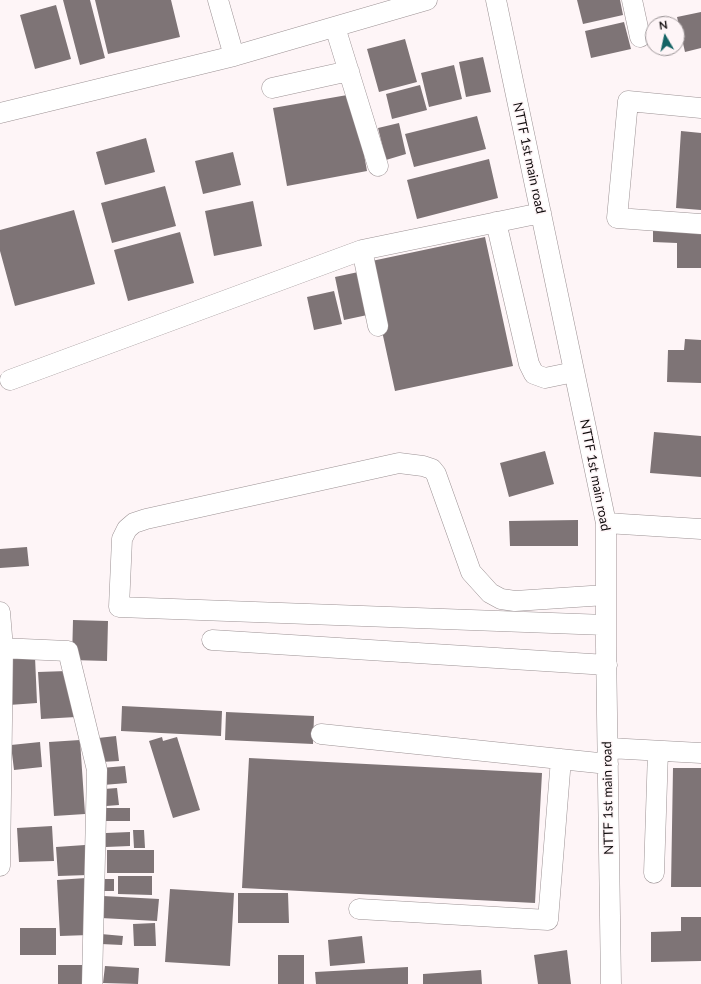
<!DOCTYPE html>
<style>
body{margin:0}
#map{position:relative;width:701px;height:984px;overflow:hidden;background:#fef5f7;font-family:Lato,sans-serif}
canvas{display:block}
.north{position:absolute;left:645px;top:16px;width:40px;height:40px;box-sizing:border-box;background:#fef5f7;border:1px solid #9e9799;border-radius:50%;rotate:351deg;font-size:11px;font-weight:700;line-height:16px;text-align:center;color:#0e0a0b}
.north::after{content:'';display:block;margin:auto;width:14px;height:18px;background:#156465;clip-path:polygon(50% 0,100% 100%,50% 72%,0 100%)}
</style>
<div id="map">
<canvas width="701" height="984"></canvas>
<div class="north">N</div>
</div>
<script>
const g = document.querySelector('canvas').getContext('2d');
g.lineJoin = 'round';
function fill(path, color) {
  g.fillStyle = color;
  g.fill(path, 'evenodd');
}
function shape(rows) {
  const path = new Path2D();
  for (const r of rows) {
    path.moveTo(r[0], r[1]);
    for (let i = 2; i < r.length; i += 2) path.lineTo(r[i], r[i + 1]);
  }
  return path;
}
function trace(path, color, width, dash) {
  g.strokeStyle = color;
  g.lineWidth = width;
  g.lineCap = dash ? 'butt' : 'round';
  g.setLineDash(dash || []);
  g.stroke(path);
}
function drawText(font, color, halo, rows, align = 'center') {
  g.font = font + ' Lato,sans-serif';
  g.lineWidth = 3;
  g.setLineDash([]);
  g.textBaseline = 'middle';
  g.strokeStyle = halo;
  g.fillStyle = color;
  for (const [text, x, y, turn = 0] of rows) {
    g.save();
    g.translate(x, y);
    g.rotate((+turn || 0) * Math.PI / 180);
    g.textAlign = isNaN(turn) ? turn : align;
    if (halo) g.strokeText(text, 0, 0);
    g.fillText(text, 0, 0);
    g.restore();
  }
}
const building = shape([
 [63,0,90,0,105,58,80,65],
 [95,0,171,0,180,37,108,54],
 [577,0,620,0,623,15,583,24],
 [56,5,71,59,35,69,20,15],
 [701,12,701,48,685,52,677,17],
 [624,22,631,49,591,58,585,31],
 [405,39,417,82,379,92,367,49],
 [483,57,491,92,466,97,459,62],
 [454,65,462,99,429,107,421,73],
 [420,85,427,110,392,119,386,94],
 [353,94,367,171,287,186,273,108],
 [477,116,486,149,414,167,405,134],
 [399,123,406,154,386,160,378,128],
 [681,131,701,133,701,210,676,208],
 [146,138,155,172,105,185,96,152],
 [233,152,241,185,203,194,195,161],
 [489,159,498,198,417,219,407,180],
 [165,186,176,226,112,243,101,203],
 [253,201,262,246,214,256,205,211],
 [74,210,95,284,15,306,0,251,0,230],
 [653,227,701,228,701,268,677,268,677,243,653,242],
 [180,232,194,283,128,301,114,250],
 [485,237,513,366,395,391,367,262],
 [363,271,372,314,344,320,335,277],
 [334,291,342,324,314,330,307,297],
 [685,339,701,340,701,383,667,382,668,350,684,350],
 [654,432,701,436,701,477,650,473],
 [545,451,554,484,509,497,500,463],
 [578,520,578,546,510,546,509,521],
 [27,547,29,566,0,568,0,549],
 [73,620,108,621,107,661,72,660],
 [7,657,35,657,37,703,9,705],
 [67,671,76,717,41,719,38,672],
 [122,706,222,711,221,736,121,731],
 [226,712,314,716,313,744,225,740],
 [116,736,119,761,101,762,98,738],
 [162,737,163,741,177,737,200,810,173,818,149,741],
 [80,740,85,814,54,816,49,742],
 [40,742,42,767,14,770,11,745],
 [249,758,542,773,535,903,242,888],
 [125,766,127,783,103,785,101,768],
 [673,768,701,768,701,887,671,887],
 [117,788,119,805,106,806,104,789],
 [106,808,130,808,130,821,106,821],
 [52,826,54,861,19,862,17,828],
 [133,830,144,830,145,848,134,848],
 [130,832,130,846,106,847,106,833],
 [85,845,88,875,58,876,56,847],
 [107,850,154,850,154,873,107,873],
 [118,876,152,876,152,895,118,894],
 [86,878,89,935,60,936,57,880],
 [104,879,114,879,114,891,103,891],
 [170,889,234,893,230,966,165,962],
 [238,893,288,893,289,923,238,923],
 [103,896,159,899,157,921,101,918],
 [681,917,701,917,701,961,651,962,651,932,681,931],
 [155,923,156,946,134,946,133,924],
 [20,928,56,928,56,955,20,955],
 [101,934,123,936,122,945,101,944],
 [362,936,365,963,330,966,328,940],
 [567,950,571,984,538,984,534,955],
 [278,955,304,955,304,984,278,984],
 [58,965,85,965,85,984,58,984],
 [105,966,139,968,138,984,103,983],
 [408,967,408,984,316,984,315,972],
 [481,970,482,984,423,984,423,974]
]);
const minor = shape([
 [218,0,234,56],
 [496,0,606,523,606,646,611,984],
 [632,0,640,37],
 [335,27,378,166],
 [272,88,349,71],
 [701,108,628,101,617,218,701,224],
 [0,113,234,56,427,0],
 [496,222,529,364,534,374,545,378,574,372],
 [362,250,378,326],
 [10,380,362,250,541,213],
 [606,523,701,529],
 [606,595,515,601,501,599,490,593,471,572,436,474,432,469,423,466,399,463,146,519,134,523,127,529,122,539,119,607,606,625],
 [0,612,3,648,0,866],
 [212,640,607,665],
 [0,648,68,651,97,770,92,984],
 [321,734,608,764],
 [608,748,701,753],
 [654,873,658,751],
 [359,909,548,920,561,759]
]);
const streetNames = [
 ["NTTF 1st main road",529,158,78],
 ["NTTF 1st main road",595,475,79],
 ["NTTF 1st main road",608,798,-91]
];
fill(building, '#7e7476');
trace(minor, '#9c9294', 21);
trace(minor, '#fff', 20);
drawText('13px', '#0e0a0b', '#fef5f7', streetNames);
</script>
